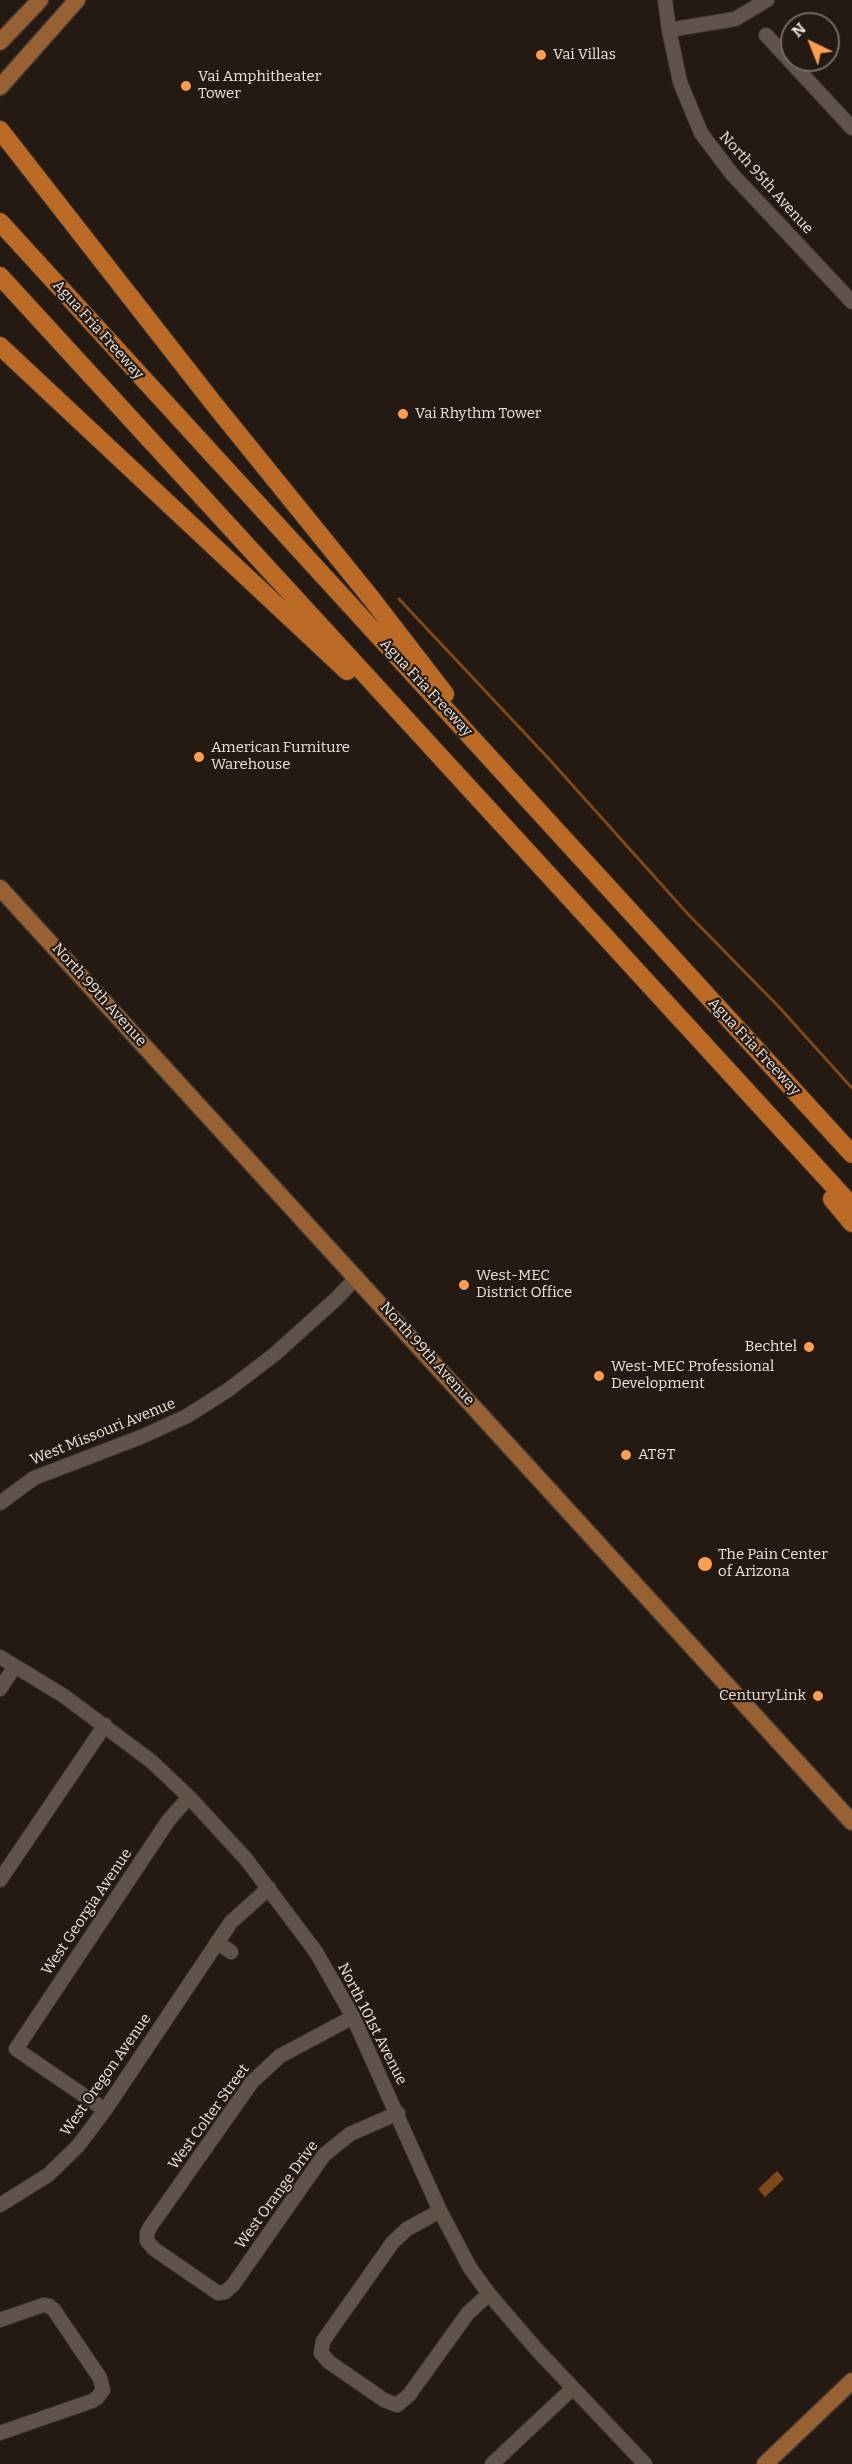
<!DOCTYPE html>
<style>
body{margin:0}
#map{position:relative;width:852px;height:2464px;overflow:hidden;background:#251a11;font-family:Bitter,serif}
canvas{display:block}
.north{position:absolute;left:780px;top:12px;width:60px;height:60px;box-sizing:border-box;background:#251a11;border:2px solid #746a63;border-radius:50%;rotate:317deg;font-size:16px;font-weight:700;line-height:24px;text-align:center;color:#ebe3dd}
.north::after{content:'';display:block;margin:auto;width:21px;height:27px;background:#fc9d54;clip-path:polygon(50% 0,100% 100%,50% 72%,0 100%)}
</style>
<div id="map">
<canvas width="852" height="2464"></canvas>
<div class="north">N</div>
</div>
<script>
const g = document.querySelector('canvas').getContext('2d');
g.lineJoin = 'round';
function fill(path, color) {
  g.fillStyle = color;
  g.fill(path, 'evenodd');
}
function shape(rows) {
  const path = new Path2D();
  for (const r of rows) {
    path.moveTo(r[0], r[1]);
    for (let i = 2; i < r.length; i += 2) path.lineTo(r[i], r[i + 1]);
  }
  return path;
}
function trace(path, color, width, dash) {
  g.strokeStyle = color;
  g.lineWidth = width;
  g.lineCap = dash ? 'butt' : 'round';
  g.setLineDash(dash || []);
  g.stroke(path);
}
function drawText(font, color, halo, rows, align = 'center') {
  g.font = font + ' Bitter,serif';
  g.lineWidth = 4.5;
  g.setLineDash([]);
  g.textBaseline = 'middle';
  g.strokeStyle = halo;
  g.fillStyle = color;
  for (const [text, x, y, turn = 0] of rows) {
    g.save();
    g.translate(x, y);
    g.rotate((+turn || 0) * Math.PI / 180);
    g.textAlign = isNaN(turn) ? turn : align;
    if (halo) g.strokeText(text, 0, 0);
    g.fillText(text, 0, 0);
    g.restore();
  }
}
const water = shape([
 [777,2171,784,2179,765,2197,758,2189]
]);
const stream = shape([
 [399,599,549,759,687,913,779,1007,852,1088]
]);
const minor = shape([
 [665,0,669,30,680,82,701,133,732,174,852,302],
 [669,30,735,19,767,0],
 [766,35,852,128],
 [0,1503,34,1478,141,1437,187,1416,228,1390,275,1354,336,1299,357,1277],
 [0,1657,64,1696,151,1761,189,1797,246,1859,316,1952,353,2017,440,2211,470,2268,489,2294,538,2351,645,2464],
 [0,1689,15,1666],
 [0,1880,105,1725],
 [217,1942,231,1952],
 [353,2017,280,2056,252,2082,150,2227,147,2233,147,2241,154,2249,218,2293,225,2292,233,2285,324,2155,350,2134,398,2113],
 [105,2110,16,2049,168,1821,189,1797],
 [0,2205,48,2175,78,2146,105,2110,231,1922,269,1888],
 [440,2211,407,2229,393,2242,323,2341,321,2353,329,2362,384,2400,397,2405,409,2395,468,2313,489,2294],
 [0,2320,43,2305,49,2306,54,2310,100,2378,103,2390,97,2398,92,2401,0,2433],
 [492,2464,573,2388]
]);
const major = shape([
 [0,42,40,0],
 [0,87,77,0],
 [0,888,852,1822],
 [765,2464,852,2381]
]);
const highway = shape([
 [0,130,214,404,371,598,445,694],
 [0,222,852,1154],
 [0,276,852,1206],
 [0,346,347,671],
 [832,1199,852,1223]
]);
const markers = [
 [541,55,6,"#fc9d54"],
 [186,86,6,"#fc9d54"],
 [403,414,6,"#fc9d54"],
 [199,757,6,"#fc9d54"],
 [464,1285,6,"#fc9d54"],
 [809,1347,6,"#fc9d54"],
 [599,1376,6,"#fc9d54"],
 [626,1455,6,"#fc9d54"],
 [705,1564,8,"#fc9d54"],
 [818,1696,6,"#fc9d54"]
];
const poiNames = [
 ["Vai Villas",553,55],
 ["Vai Amphitheater",198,77],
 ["Tower",198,94],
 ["Vai Rhythm Tower",415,414],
 ["American Furniture",211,748],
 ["Warehouse",211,765],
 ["West-MEC",476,1276],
 ["District Office",476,1293],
 ["Bechtel",797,1347,"right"],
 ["West-MEC Professional",611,1367],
 ["Development",611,1384],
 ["AT&T",638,1455],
 ["The Pain Center",718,1555],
 ["of Arizona",718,1572],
 ["CenturyLink",806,1696,"right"]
];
const streetNames = [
 ["North 95th Avenue",766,183,48],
 ["Agua Fria Freeway",98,330,48],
 ["Agua Fria Freeway",426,688,47],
 ["North 99th Avenue",99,995,48],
 ["Agua Fria Freeway",754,1047,47],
 ["North 99th Avenue",427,1354,48],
 ["West Missouri Avenue",103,1432,-22],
 ["West Georgia Avenue",87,1912,-56],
 ["North 101st Avenue",372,2024,63],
 ["West Oregon Avenue",106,2075,-55],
 ["West Colter Street",209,2117,-54],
 ["West Orange Drive",277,2195,-54]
];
fill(water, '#7f481a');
trace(stream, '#7f481a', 3);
trace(minor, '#3f3631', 16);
trace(major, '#3f3631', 19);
trace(highway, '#3f3631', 20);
trace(minor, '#615349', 14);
trace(major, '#986134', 16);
trace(highway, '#bc6b26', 18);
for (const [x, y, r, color] of markers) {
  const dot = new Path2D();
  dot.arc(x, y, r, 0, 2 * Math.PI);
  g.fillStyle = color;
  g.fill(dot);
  trace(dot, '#251a11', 2);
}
drawText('15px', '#ebe3dd', '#251a11', poiNames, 'left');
drawText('15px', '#ebe3dd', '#251a11', streetNames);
</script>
